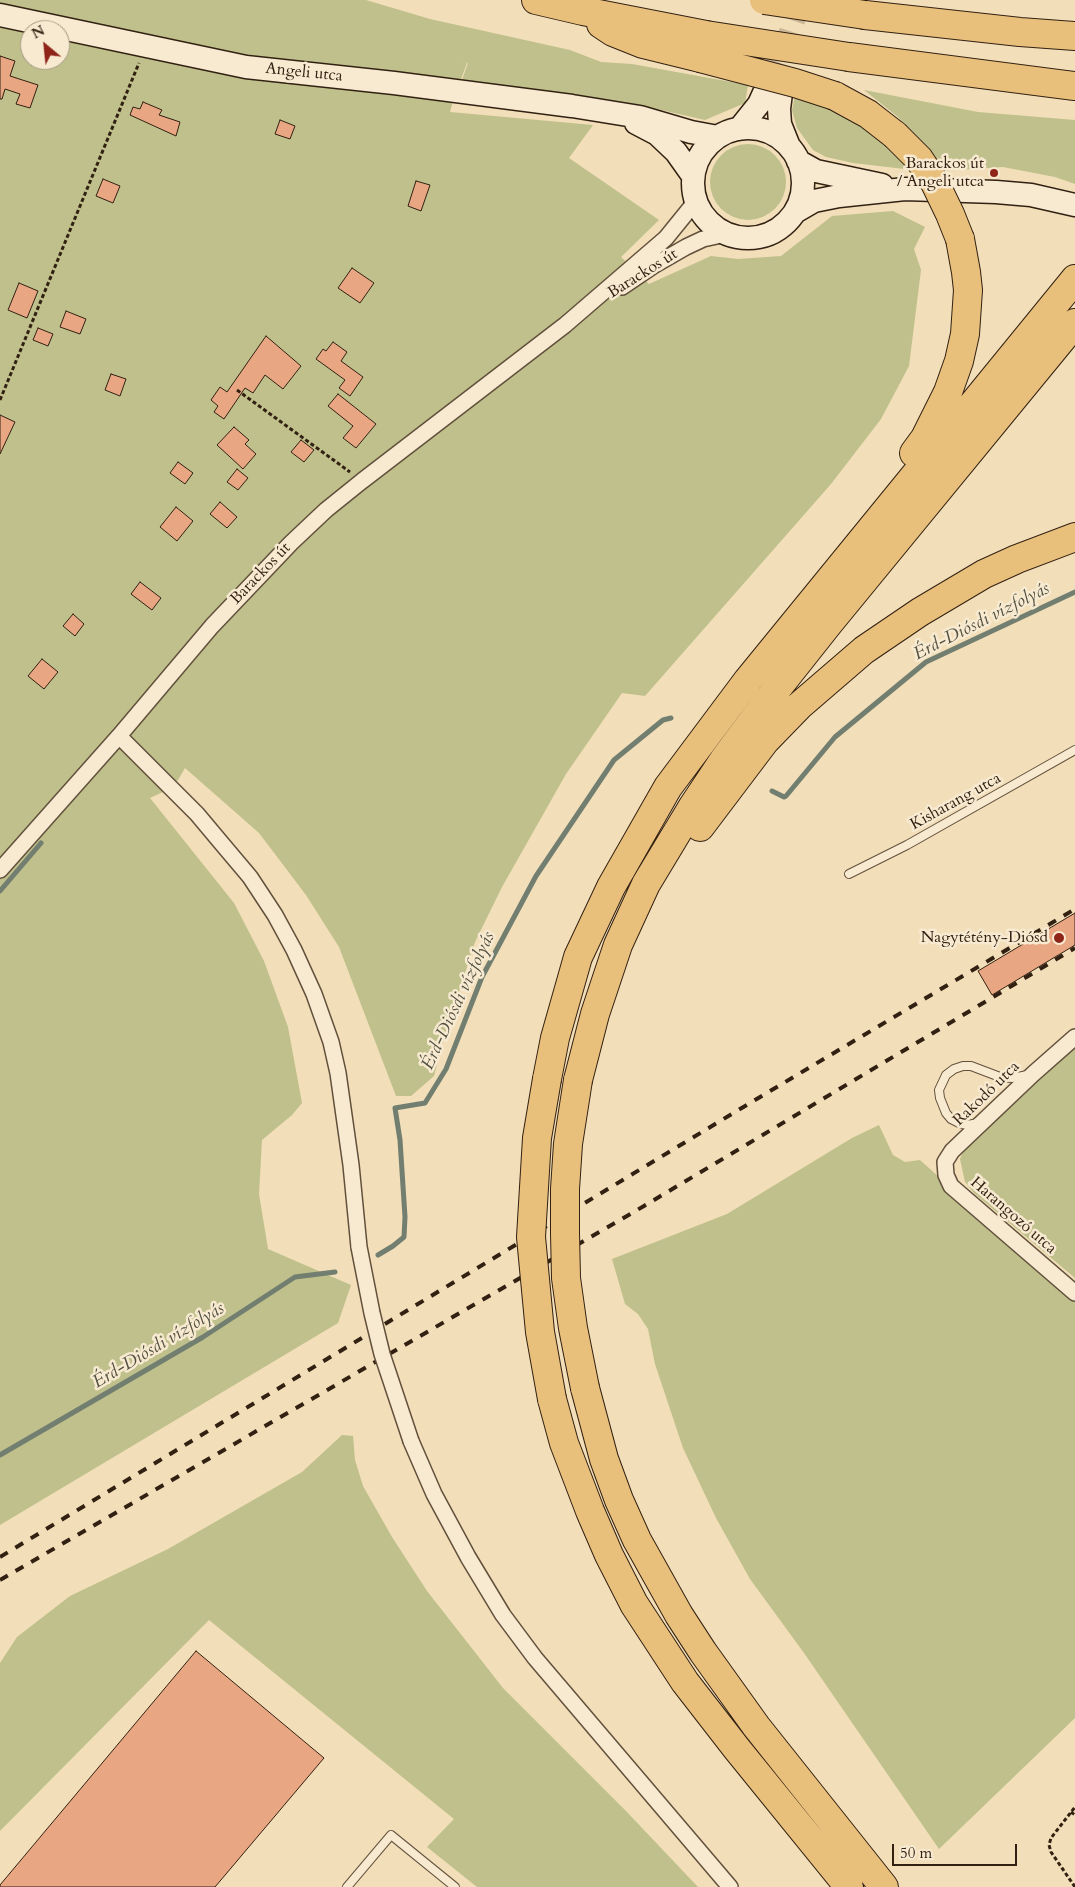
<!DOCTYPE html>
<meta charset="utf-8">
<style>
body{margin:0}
#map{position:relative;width:1075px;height:1887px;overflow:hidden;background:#f2deb8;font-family:Cardo,serif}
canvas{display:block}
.north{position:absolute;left:20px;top:20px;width:50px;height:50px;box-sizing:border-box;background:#f7ead1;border:1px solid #a89a85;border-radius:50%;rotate:332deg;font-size:14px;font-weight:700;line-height:20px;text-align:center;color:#322112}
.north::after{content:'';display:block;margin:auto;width:18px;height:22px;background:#8f2418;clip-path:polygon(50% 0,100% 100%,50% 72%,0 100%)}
.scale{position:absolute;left:892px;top:1844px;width:125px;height:22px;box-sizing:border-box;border:2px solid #322112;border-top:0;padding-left:6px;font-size:15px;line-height:18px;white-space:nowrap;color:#322112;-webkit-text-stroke:4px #f7ead1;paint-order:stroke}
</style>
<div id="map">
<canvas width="1075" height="1887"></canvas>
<div class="north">N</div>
<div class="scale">50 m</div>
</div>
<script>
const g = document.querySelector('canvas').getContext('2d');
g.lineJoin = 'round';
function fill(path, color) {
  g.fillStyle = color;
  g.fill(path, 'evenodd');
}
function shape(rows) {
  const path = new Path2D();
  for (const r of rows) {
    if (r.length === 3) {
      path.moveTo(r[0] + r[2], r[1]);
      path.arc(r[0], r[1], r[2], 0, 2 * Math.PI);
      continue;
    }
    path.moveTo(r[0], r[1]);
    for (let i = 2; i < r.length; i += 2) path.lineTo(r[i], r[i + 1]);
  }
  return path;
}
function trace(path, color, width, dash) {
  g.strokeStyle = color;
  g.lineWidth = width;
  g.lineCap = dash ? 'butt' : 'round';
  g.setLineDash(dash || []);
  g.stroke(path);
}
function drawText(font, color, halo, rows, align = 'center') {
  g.font = font + ' Cardo,serif';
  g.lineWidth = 5;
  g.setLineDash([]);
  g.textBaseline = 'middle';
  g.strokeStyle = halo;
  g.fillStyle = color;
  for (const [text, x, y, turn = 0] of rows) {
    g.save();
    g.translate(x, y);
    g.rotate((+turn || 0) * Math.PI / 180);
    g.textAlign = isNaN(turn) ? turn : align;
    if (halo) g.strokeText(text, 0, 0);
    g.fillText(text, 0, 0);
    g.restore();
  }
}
const green = shape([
 [0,0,366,0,430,19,570,50,601,62,632,64,748,85,745,103,705,120,657,109,462,80,468,63,455,61,467,63,453,101,450,112,593,125,569,158,659,220,621,257,649,284,711,256,738,259,781,256,832,216,893,211,925,227,914,249,921,270,909,366,881,419,831,484,645,696,622,693,566,774,502,887,475,942,442,1045,434,1076,411,1096,396,1096,339,947,306,895,259,833,185,768,178,780,163,792,150,798,234,903,264,961,288,1027,302,1103,292,1115,262,1140,259,1194,268,1249,351,1285,338,1323,0,1525],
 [30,30,60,30,60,60,30,60],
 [864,90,978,112,1075,120,1075,184,1055,177,1003,167,942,171,915,135,898,117],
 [795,96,814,100,855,121,888,141,913,170,853,163,826,157,813,150,797,128,792,110],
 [748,182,38],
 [1075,1049,1075,1278,974,1193,965,1182,960,1159,964,1149,1053,1064],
 [879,1125,893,1155,905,1162,920,1160,1075,1299,1075,1718,939,1849,804,1653,750,1579,716,1518,683,1448,655,1364,648,1329,638,1314,625,1304,612,1259,727,1214,852,1138],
 [342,1435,353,1436,355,1460,363,1486,392,1537,427,1591,503,1688,626,1811,698,1887,477,1887,427,1847,454,1819,209,1620,0,1831,0,1663,17,1637,70,1596,168,1549,302,1472]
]);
const stream = shape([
 [772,791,784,797,786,796,835,737,926,662,1075,592],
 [0,891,41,843],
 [378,1255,393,1246,404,1237,405,1217,400,1140,395,1108,425,1103,446,1069,482,977,536,876,614,760,663,720,671,718],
 [0,1455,203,1337,295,1277,335,1272]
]);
const building = shape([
 [0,56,15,61,10,76,38,85,30,108,16,104,20,94,5,89,2,99,0,99,0,56],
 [143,102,162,110,159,115,180,122,176,136,130,115,133,107,140,109,143,102],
 [280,120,295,126,290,139,275,134,280,120],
 [103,179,120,186,113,203,96,196,103,179],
 [416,181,430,185,421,211,408,206,416,181],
 [352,268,374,283,360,303,338,288,352,268],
 [19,283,38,291,27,318,8,310,19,283],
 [66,311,86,319,80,334,60,327,66,311],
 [38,328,53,334,48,346,33,340,38,328],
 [266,336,301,366,283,389,265,375,253,393,245,388,224,419,214,412,218,406,211,400,220,387,227,392,266,336],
 [333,342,347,352,341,361,363,377,350,396,339,388,345,380,316,359,323,349,326,351,333,342],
 [111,374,126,379,120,396,105,390,111,374],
 [338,394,376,424,356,448,343,438,353,426,328,406,338,394],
 [0,415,15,422,0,454,0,415],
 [234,427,249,440,245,444,256,454,243,469,217,445,234,427],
 [301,440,314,450,304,462,291,452,301,440],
 [178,462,193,473,185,484,170,473,178,462],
 [237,469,248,478,238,490,227,482,237,469],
 [220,502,237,517,227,528,210,514,220,502],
 [176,507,193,521,177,541,160,527,176,507],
 [140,582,161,598,152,610,131,594,140,582],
 [73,614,84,624,75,636,63,626,73,614],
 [42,659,58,672,44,689,28,676,42,659],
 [1075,913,1075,945,992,995,978,971,1075,913],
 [196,1651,324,1758,215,1887,0,1887,0,1885,196,1651]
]);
const secondaryTunnel = shape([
 [769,82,789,35,801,0]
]);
const path = shape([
 [237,390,350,472],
 [0,400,139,63],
 [1071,1812,1075,1815],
 [1075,1887,1051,1852,1049,1845,1051,1838,1075,1807]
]);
const lane = shape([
 [849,874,907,845,1075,750],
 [979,1123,967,1125,959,1123,951,1119,946,1113,940,1098,939,1090,946,1075,954,1069,963,1066,971,1066,1000,1077,1012,1078,1028,1075],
 [347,1887,391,1835,455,1887]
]);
const street = shape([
 [622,287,653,266,686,247,703,239,726,234],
 [119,736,197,814,223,845,250,877,275,915,294,950,314,994,331,1042,338,1073,351,1165,359,1247],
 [0,870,119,736,212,626,291,543,326,510,362,481,565,325,666,238,696,201],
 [1075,1037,1033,1074,952,1151,945,1162,946,1175,951,1186,1075,1293],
 [411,1441,434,1494,468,1557,503,1615,535,1658,730,1887]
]);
const secondary = shape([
 [0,15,246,67,394,83,572,106,640,117,691,132,718,137],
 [782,85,779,109,780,124,788,144],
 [636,123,657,134,676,152,693,176],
 [748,183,55],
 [739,129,759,104,769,82],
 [798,161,816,171,882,185],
 [795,212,814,201,839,196,905,189,996,192,1031,195,1075,205]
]);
const highway = shape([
 [536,0,583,11,706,35],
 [865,15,1020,32,1075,36],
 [601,24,613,32,643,44,700,58],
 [849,57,1075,86],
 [835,96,868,114,895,135],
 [914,453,925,438,948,392,959,361,965,334,968,290,966,272,960,239],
 [700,827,765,741,799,706,864,650,920,612,984,574,1017,559,1075,537],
 [547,1079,555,1038,578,957,611,887,668,787,748,680,1075,279],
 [578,1080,595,1014,618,945,646,884,693,806,725,758,768,700,829,623,1075,323],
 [585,1388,604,1459,619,1500,637,1540,679,1615,703,1652,756,1726,884,1887],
 [552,1399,564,1443,590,1511,609,1555,634,1604,685,1682,737,1749,849,1887]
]);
const rail = shape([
 [0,1557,740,1109,1075,909],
 [0,1580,644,1206,1075,948]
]);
const streetBridge = shape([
 [359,1247,372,1313,382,1354,411,1441]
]);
const highwayBridge = shape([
 [764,0,865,15],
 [706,35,849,57],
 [700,58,795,83,835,96],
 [895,135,919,159,935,183,950,214,960,239],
 [547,1079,537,1138,531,1237,540,1332,552,1399],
 [578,1080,568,1144,565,1189,565,1233,566,1278,573,1328,585,1388]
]);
const markers = [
 [994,173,5,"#8f2418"],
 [1059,938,6,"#8f2418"]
];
const streetNames = [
 ["Angeli utca",304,73,6],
 ["Barackos út",643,274,-32],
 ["Barackos út",261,574,-46],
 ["Kisharang utca",956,802,-29],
 ["Rakodó utca",987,1094,-44],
 ["Harangozó utca",1013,1216,41]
];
const poiNames = [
 ["Barackos út",984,164],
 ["/ Angeli utca",984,182],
 ["Nagytétény-Diósd",1048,938]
];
const waterNames = [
 ["Érd-Diósdi vízfolyás",982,622,-27],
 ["Érd-Diósdi vízfolyás",459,1001,-65],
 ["Érd-Diósdi vízfolyás",159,1346,-31]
];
fill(green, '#bfc08b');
trace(stream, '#717e70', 5);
fill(building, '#e8a782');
trace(building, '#322112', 1);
trace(secondaryTunnel, '#ccb897', 22, [22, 11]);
trace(lane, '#62503c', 10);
trace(street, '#62503c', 18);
trace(secondary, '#322112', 25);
trace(highway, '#322112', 30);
trace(path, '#322112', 3, [4, 2.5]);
trace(lane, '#f7ead1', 8);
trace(street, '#f7ead1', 15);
trace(secondary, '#f7ead1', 22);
trace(highway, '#e9bf7c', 28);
trace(rail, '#322112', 4, [9, 9]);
trace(streetBridge, '#62503c', 18, []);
trace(highwayBridge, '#322112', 30, []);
trace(streetBridge, '#f7ead1', 15);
trace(highwayBridge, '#e9bf7c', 28);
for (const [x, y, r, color] of markers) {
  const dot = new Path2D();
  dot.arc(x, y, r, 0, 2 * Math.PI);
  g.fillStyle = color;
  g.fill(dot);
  trace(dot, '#f7ead1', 2);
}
drawText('16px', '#322112', '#f7ead1', streetNames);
drawText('16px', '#322112', '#f7ead1', poiNames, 'right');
drawText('italic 18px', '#525041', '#f7ead1', waterNames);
</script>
